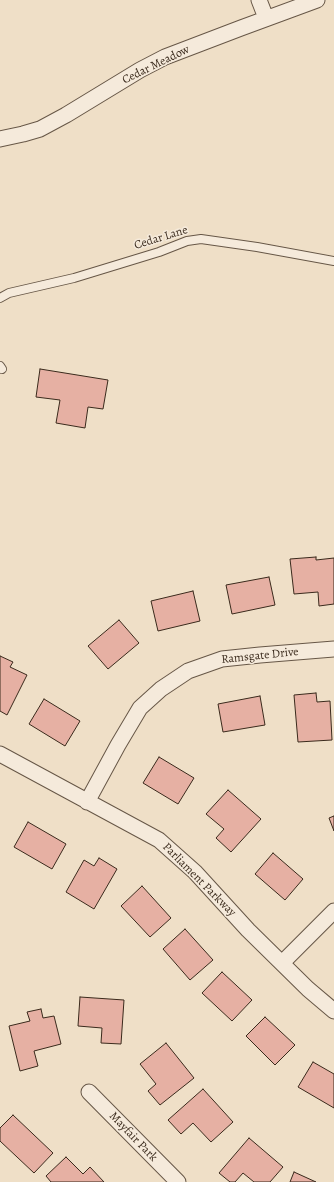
<!DOCTYPE html>
<style>
body{margin:0}
canvas{display:block;background:#efdfc7}
</style>
<canvas width="334" height="1182"></canvas>
<script>
const g = document.querySelector('canvas').getContext('2d');
g.lineJoin = 'round';
function fill(path, color) {
  g.fillStyle = color;
  g.fill(path, 'evenodd');
}
function shape(rows) {
  const path = new Path2D();
  for (const r of rows) {
    path.moveTo(r[0], r[1]);
    for (let i = 2; i < r.length; i += 2) path.lineTo(r[i], r[i + 1]);
  }
  return path;
}
function trace(path, color, width, dash) {
  g.strokeStyle = color;
  g.lineWidth = width;
  g.lineCap = dash ? 'butt' : 'round';
  g.setLineDash(dash || []);
  g.stroke(path);
}
function drawText(font, color, halo, rows, align = 'center') {
  g.font = font + ' Alegreya,serif';
  g.lineWidth = 3;
  g.setLineDash([]);
  g.textBaseline = 'middle';
  g.strokeStyle = halo;
  g.fillStyle = color;
  for (const [text, x, y, turn = 0] of rows) {
    g.save();
    g.translate(x, y);
    g.rotate((+turn || 0) * Math.PI / 180);
    g.textAlign = isNaN(turn) ? turn : align;
    if (halo) g.strokeText(text, 0, 0);
    g.fillText(text, 0, 0);
    g.restore();
  }
}
const building = shape([
 [40,369,108,380,103,409,88,407,85,428,56,423,60,400,36,397,40,369],
 [316,557,316,560,334,558,334,604,319,606,318,592,294,594,290,559,316,557],
 [269,577,275,605,232,614,226,585,269,577],
 [193,591,200,621,158,631,151,601,193,591],
 [119,620,139,643,108,669,88,646,119,620],
 [0,656,13,662,10,667,27,675,7,715,0,711,0,656],
 [316,693,317,702,330,701,332,740,298,742,294,695,316,693],
 [260,696,265,725,223,732,218,704,260,696],
 [44,699,80,721,65,746,29,724,44,699],
 [159,757,194,778,178,804,143,783,159,757],
 [228,790,261,819,231,852,216,838,224,829,206,814,228,790],
 [334,816,334,831,329,818,334,816],
 [28,822,66,844,52,869,14,847,28,822],
 [273,853,303,879,285,900,255,874,273,853],
 [99,858,117,869,94,909,66,892,84,860,94,866,99,858],
 [142,886,171,918,150,937,121,906,142,886],
 [185,929,213,960,190,980,163,949,185,929],
 [222,972,252,1000,232,1021,202,993,222,972],
 [80,997,124,1000,121,1044,101,1043,102,1028,78,1026,80,997],
 [41,1009,43,1018,54,1016,61,1044,34,1051,38,1066,20,1071,9,1026,30,1021,27,1012,41,1009],
 [265,1017,295,1045,275,1065,246,1036,265,1017],
 [166,1043,194,1078,160,1105,148,1091,156,1084,140,1064,166,1043],
 [313,1062,334,1074,334,1108,298,1087,313,1062],
 [203,1089,233,1122,211,1142,193,1123,181,1134,168,1120,203,1089],
 [13,1115,53,1153,34,1173,0,1141,0,1128,13,1115],
 [249,1138,283,1167,270,1182,254,1182,243,1173,235,1182,230,1182,219,1173,249,1138],
 [66,1157,83,1174,90,1167,104,1182,51,1182,46,1176,66,1157],
 [294,1172,316,1182,290,1182,294,1172]
]);
const service = shape([
 [0,298,9,293,74,278,159,252,187,241,201,239,257,247,334,261],
 [0,366,2,369]
]);
const minor = shape([
 [259,0,266,18],
 [0,139,23,134,40,129,66,115,140,70,165,57,241,28,317,0],
 [0,754,159,840,195,872,248,930,308,989,334,1011],
 [87,802,118,745,140,708,161,689,188,671,222,659,260,655,334,649],
 [282,963,334,911],
 [89,1092,178,1182]
]);
const streetNames = [
 ["Cedar Meadow",156,65,-26],
 ["Cedar Lane",161,238,-17],
 ["Ramsgate Drive",260,656,-6],
 ["Parliament Parkway",199,880,45],
 ["Mayfair Park",133,1137,46]
];
fill(building, '#e6b0a3');
trace(building, '#3a2a1c', 1);
trace(service, '#675747', 10);
trace(minor, '#675747', 17);
trace(service, '#f5eadb', 8);
trace(minor, '#f5eadb', 15);
drawText('12px', '#3a2a1c', '#f5eadb', streetNames);
</script>
